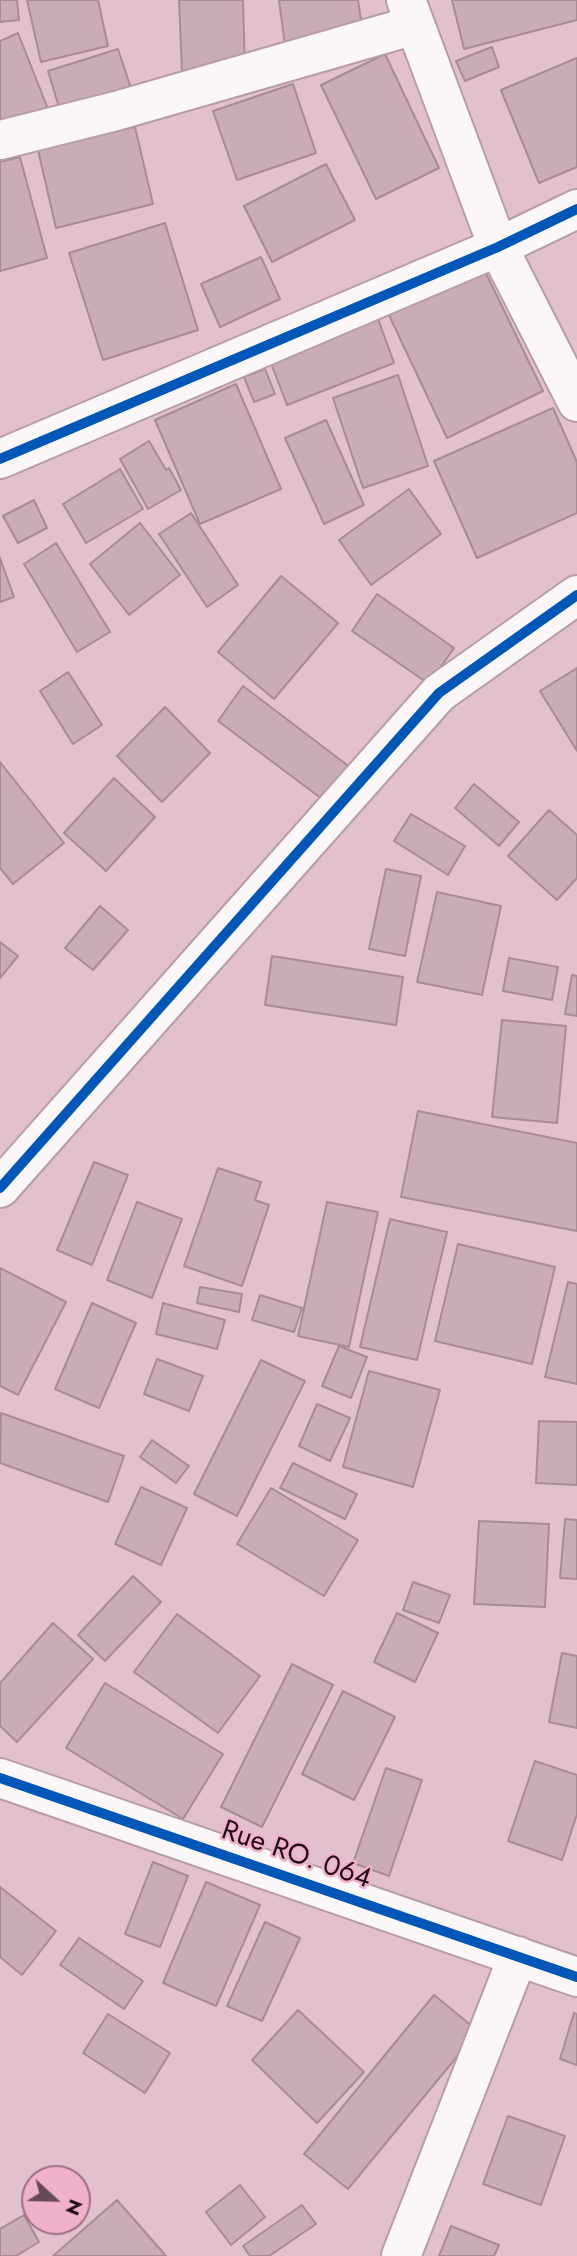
<!DOCTYPE html>
<style>
body{margin:0}
#map{position:relative;width:577px;height:2256px;overflow:hidden;background:#e2c0ce;font-family:Jost,sans-serif}
canvas{display:block}
.north{position:absolute;left:21px;top:2165px;width:70px;height:70px;box-sizing:border-box;background:#f1b1cb;border:2px solid #9e6f82;border-radius:50%;rotate:112deg;font-size:19px;font-weight:700;line-height:28px;text-align:center;color:#210b15}
.north::after{content:'';display:block;margin:auto;width:24px;height:32px;background:#654a56;clip-path:polygon(50% 0,100% 100%,50% 72%,0 100%)}
</style>
<div id="map">
<canvas width="577" height="2256"></canvas>
<div class="north">N</div>
</div>
<script>
const g = document.querySelector('canvas').getContext('2d');
g.lineJoin = 'round';
function fill(path, color) {
  g.fillStyle = color;
  g.fill(path, 'evenodd');
}
function shape(rows) {
  const path = new Path2D();
  for (const r of rows) {
    path.moveTo(r[0], r[1]);
    for (let i = 2; i < r.length; i += 2) path.lineTo(r[i], r[i + 1]);
  }
  return path;
}
function trace(path, color, width, dash) {
  g.strokeStyle = color;
  g.lineWidth = width;
  g.lineCap = dash ? 'butt' : 'round';
  g.setLineDash(dash || []);
  g.stroke(path);
}
function drawText(font, color, halo, rows, align = 'center') {
  g.font = font + ' Jost,sans-serif';
  g.lineWidth = 5;
  g.setLineDash([]);
  g.textBaseline = 'middle';
  g.strokeStyle = halo;
  g.fillStyle = color;
  for (const [text, x, y, turn = 0] of rows) {
    g.save();
    g.translate(x, y);
    g.rotate((+turn || 0) * Math.PI / 180);
    g.textAlign = isNaN(turn) ? turn : align;
    if (halo) g.strokeText(text, 0, 0);
    g.fillText(text, 0, 0);
    g.restore();
  }
}
const building = shape([
 [0,0,17,0,19,20,0,22,0,0],
 [27,0,98,0,108,46,41,62,27,0],
 [179,0,243,0,245,70,182,72,179,0],
 [279,0,358,0,363,33,285,45,279,0],
 [452,0,577,0,577,20,464,49,452,0],
 [18,33,48,109,0,128,0,41,18,33],
 [492,47,499,67,465,81,456,61,492,47],
 [118,49,133,94,62,117,48,71,118,49],
 [385,54,439,168,376,199,321,85,385,54],
 [577,58,577,167,539,183,501,90,577,58],
 [293,84,316,153,237,180,213,111,293,84],
 [135,127,153,204,56,228,38,150,135,127],
 [20,157,47,258,0,271,0,162,20,157],
 [326,164,355,220,272,262,244,206,326,164],
 [165,223,198,330,103,360,69,253,165,223],
 [261,257,280,299,220,327,201,284,261,257],
 [483,267,543,391,447,438,388,313,483,267],
 [377,316,394,363,287,405,269,358,377,316],
 [265,369,275,394,254,402,244,377,265,369],
 [398,375,428,466,363,488,333,398,398,375],
 [236,384,281,489,200,524,155,420,236,384],
 [553,408,577,462,577,513,477,558,434,461,553,408],
 [326,420,364,505,324,524,285,438,326,420],
 [149,441,166,470,169,468,181,490,148,509,120,459,149,441],
 [120,469,143,509,86,543,63,504,120,469],
 [409,489,441,534,371,585,339,540,409,489],
 [34,500,47,528,18,543,3,516,34,500],
 [191,513,238,585,207,607,159,534,191,513],
 [140,523,180,575,129,615,90,564,140,523],
 [56,543,110,632,77,652,24,564,56,543],
 [0,558,14,597,0,602,0,558],
 [281,576,338,623,274,699,218,652,281,576],
 [377,594,454,648,429,684,352,631,377,594],
 [577,668,577,751,540,691,577,668],
 [68,672,102,725,73,744,40,691,68,672],
 [243,686,355,771,330,805,218,721,243,686],
 [165,707,210,753,162,802,117,756,165,707],
 [0,762,64,843,13,884,0,868,0,762],
 [114,778,155,817,106,871,64,833,114,778],
 [474,784,519,822,499,846,455,808,474,784],
 [549,810,577,835,577,878,557,900,508,856,549,810],
 [411,814,465,846,448,875,394,841,411,814],
 [386,869,421,876,405,956,369,949,386,869],
 [437,892,501,906,482,995,417,982,437,892],
 [100,906,128,930,93,970,65,948,100,906],
 [0,942,18,956,0,978,0,942],
 [272,956,403,977,396,1025,265,1005,272,956],
 [509,958,558,967,552,1000,503,991,509,958],
 [572,975,577,976,577,1016,565,1014,572,975],
 [502,1020,566,1026,557,1123,492,1117,502,1020],
 [418,1111,577,1143,577,1231,401,1197,418,1111],
 [94,1162,128,1175,92,1265,57,1250,94,1162],
 [218,1168,261,1182,255,1200,269,1205,242,1286,184,1266,218,1168],
 [137,1202,182,1219,152,1298,107,1280,137,1202],
 [327,1202,378,1212,349,1347,298,1336,327,1202],
 [390,1219,447,1232,417,1360,360,1347,390,1219],
 [458,1244,555,1267,532,1364,435,1341,458,1244],
 [0,1268,66,1302,18,1395,0,1386,0,1268],
 [568,1282,577,1284,577,1384,545,1377,568,1282],
 [200,1287,242,1294,239,1312,197,1303,200,1287],
 [260,1295,302,1308,294,1332,252,1320,260,1295],
 [92,1303,136,1323,99,1408,55,1389,92,1303],
 [163,1303,225,1320,217,1349,156,1334,163,1303],
 [339,1346,367,1357,351,1398,322,1386,339,1346],
 [157,1359,203,1376,189,1411,144,1394,157,1359],
 [261,1360,305,1381,237,1516,194,1494,261,1360],
 [369,1371,440,1390,413,1487,343,1467,369,1371],
 [317,1404,350,1418,330,1461,299,1446,317,1404],
 [1,1413,124,1456,108,1502,0,1463,1,1413],
 [539,1421,577,1422,577,1485,536,1483,539,1421],
 [152,1440,189,1466,176,1483,140,1457,152,1440],
 [293,1463,357,1494,345,1519,280,1488,293,1463],
 [141,1487,187,1508,161,1565,115,1544,141,1487],
 [271,1488,358,1540,324,1596,237,1544,271,1488],
 [565,1519,577,1520,577,1579,560,1578,565,1519],
 [479,1521,549,1524,545,1607,474,1604,479,1521],
 [133,1576,161,1602,105,1661,78,1635,133,1576],
 [413,1582,450,1595,439,1623,403,1610,413,1582],
 [397,1613,438,1633,415,1682,374,1662,397,1613],
 [177,1614,260,1676,218,1733,134,1672,177,1614],
 [53,1623,93,1659,17,1742,0,1726,0,1683,53,1623],
 [562,1653,577,1656,577,1728,549,1722,562,1653],
 [292,1664,333,1685,262,1827,221,1807,292,1664],
 [105,1683,223,1754,183,1819,66,1748,105,1683],
 [343,1691,395,1717,354,1800,302,1774,343,1691],
 [535,1761,577,1775,577,1814,562,1860,508,1841,535,1761],
 [386,1768,422,1780,389,1876,353,1863,386,1768],
 [153,1862,188,1876,160,1947,125,1934,153,1862],
 [206,1882,260,1905,216,2006,163,1983,206,1882],
 [0,1887,56,1931,22,1975,0,1957,0,1887],
 [265,1922,300,1938,262,2021,227,2006,265,1922],
 [79,1938,143,1981,124,2009,60,1965,79,1938],
 [434,1995,478,2031,348,2189,304,2154,434,1995],
 [298,2010,364,2072,317,2123,252,2060,298,2010],
 [574,2013,577,2014,577,2065,560,2059,574,2013],
 [108,2014,170,2053,145,2093,83,2053,108,2014],
 [508,2116,565,2136,541,2205,483,2184,508,2116],
 [240,2185,265,2217,231,2245,206,2212,240,2185],
 [117,2200,166,2256,53,2256,117,2200],
 [302,2205,316,2224,269,2256,250,2256,243,2246,302,2205],
 [24,2215,39,2242,16,2256,0,2256,0,2229,24,2215],
 [451,2226,499,2245,494,2256,439,2256,451,2226]
]);
const minor = shape([
 [406,0,498,247,577,402],
 [0,140,116,111,415,25],
 [0,459,498,247,577,209],
 [0,1188,439,693,577,595],
 [0,1778,577,1977],
 [401,2256,518,1956]
]);
const cycleway = shape([
 [0,459,498,247,577,209],
 [0,1188,439,693,577,595],
 [0,1778,577,1977]
]);
const streetNames = [
 ["Rue RO. 064",296,1856,19]
];
fill(building, '#c9acb4');
trace(building, '#a78c94', 2);
trace(minor, '#b79da8', 42);
trace(minor, '#fbf6f8', 38);
trace(cycleway, '#0057b8', 10);
drawText('28px', '#210b15', '#f1b1cb', streetNames);
</script>
